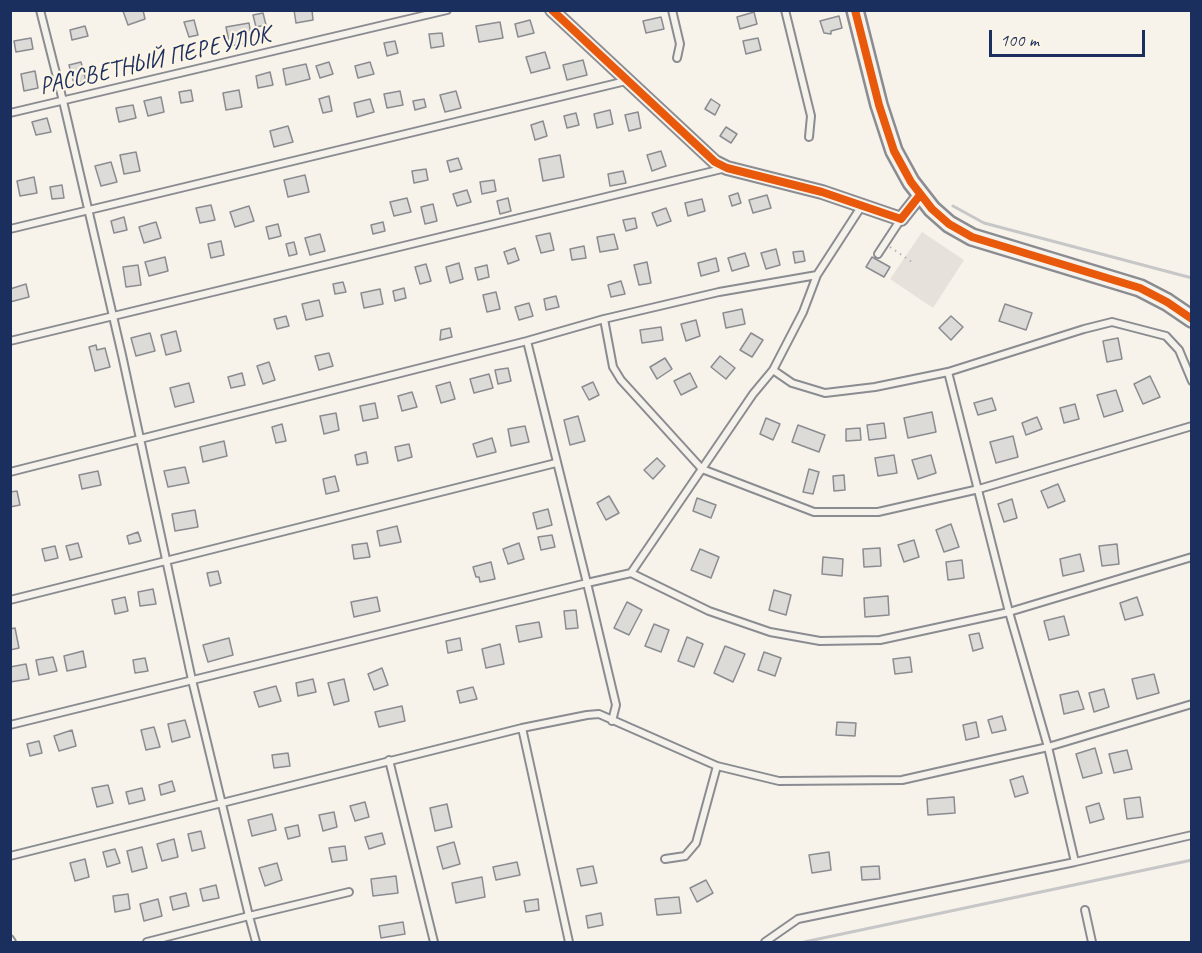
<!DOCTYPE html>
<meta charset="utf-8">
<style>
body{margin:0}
#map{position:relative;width:1202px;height:953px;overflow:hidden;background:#f7f3ea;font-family:Caveat,sans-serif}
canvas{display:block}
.frame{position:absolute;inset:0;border:12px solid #1b2f5e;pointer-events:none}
.scale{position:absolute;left:989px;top:30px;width:156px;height:27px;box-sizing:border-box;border:3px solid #1b2f5e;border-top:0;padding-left:8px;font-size:18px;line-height:21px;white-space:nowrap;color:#1b2f5e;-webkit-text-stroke:4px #fcf5e5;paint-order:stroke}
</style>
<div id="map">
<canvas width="1202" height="953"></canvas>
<div class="frame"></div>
<div class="scale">100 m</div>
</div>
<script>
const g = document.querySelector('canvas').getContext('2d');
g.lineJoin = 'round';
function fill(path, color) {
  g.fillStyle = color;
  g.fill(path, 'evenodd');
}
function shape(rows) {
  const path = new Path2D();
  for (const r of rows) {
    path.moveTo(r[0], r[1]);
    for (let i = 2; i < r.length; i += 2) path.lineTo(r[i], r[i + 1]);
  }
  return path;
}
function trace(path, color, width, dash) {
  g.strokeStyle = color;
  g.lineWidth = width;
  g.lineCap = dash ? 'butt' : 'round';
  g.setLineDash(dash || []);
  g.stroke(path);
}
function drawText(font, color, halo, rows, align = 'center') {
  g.font = font + ' Caveat,sans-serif';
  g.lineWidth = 4.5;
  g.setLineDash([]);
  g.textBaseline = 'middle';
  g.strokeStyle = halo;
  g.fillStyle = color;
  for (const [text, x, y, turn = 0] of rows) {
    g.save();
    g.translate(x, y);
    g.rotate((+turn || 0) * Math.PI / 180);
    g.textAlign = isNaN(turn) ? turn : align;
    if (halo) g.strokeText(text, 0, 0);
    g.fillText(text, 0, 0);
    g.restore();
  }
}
const green = shape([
 [922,232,964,260,933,308,890,279]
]);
const stream = shape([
 [953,206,984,223,1192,278],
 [804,942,1192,860]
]);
const building = shape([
 [143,10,145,19,128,25,123,11,143,10],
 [294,10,312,10,313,20,296,23,294,10],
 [754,12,757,24,740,29,737,17,754,12],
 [263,13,266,25,256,27,253,15,263,13],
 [839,16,842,28,831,31,831,34,824,33,820,21,839,16],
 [661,17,664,29,646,33,643,21,661,17],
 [194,20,198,35,189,37,184,22,194,20],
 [530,20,534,33,518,37,515,24,530,20],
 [500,22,503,38,479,42,476,26,500,22],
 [249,23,252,42,230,46,226,27,249,23],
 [85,26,88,36,72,40,70,30,85,26],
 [442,33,444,46,431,48,429,34,442,33],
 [31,38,33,49,16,52,14,41,31,38],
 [758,38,761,50,746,54,743,41,758,38],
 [395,41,398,53,387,56,384,43,395,41],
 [545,52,550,68,531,73,526,57,545,52],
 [583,60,587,75,567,80,563,65,583,60],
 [81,62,86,81,74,84,69,65,81,62],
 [329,62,333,74,320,78,316,66,329,62],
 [370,62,374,74,358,78,355,66,370,62],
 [306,64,310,79,286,85,283,69,306,64],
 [35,71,38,88,24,91,21,74,35,71],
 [270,72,273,85,258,88,256,76,270,72],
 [191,90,193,101,181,103,179,92,191,90],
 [239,90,242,107,226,110,223,93,239,90],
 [400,91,403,105,387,108,384,94,400,91],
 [456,91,461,108,445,112,440,95,456,91],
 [329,96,332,111,323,113,319,99,329,96],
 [161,97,164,112,148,116,144,101,161,97],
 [370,99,374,112,357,117,354,103,370,99],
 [424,99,426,107,415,110,413,101,424,99],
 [711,99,720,105,715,115,705,109,711,99],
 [133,105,136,118,119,122,116,108,133,105],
 [610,110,613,124,597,128,594,114,610,110],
 [638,112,641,128,629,131,625,115,638,112],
 [576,113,579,125,567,128,564,116,576,113],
 [47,118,51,132,36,135,32,122,47,118],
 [543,121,547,136,535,140,531,125,543,121],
 [288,126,293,142,274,147,270,131,288,126],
 [726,127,737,134,731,143,720,136,726,127],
 [661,151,666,166,652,171,647,155,661,151],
 [136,152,140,171,124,174,120,155,136,152],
 [560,155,564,177,543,181,539,159,560,155],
 [458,158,462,169,450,172,447,161,458,158],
 [111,162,117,182,101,186,95,166,111,162],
 [426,169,428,180,414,183,412,171,426,169],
 [623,171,626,183,610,186,608,174,623,171],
 [305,175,309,192,288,197,284,180,305,175],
 [34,177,37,193,20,196,17,181,34,177],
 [494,180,496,191,482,194,480,182,494,180],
 [62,185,64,198,52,199,50,187,62,185],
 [467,190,471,202,457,206,453,194,467,190],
 [738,193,741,203,732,206,729,196,738,193],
 [767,195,771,208,753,213,749,200,767,195],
 [407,198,411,212,394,216,390,202,407,198],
 [508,198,511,211,500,214,497,201,508,198],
 [702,199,705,211,688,216,685,203,702,199],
 [433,204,437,221,425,224,421,207,433,204],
 [211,205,215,220,200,223,196,208,211,205],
 [249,206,254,221,235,227,230,212,249,206],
 [666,208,671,221,657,226,652,213,666,208],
 [124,217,127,230,114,233,111,221,124,217],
 [635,218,637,228,626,231,623,220,635,218],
 [156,222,161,238,144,243,139,227,156,222],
 [383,222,385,231,373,234,371,225,383,222],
 [278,224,281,236,269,239,266,227,278,224],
 [550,233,554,250,541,253,536,236,550,233],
 [320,234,325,251,310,255,305,238,320,234],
 [614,234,618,249,600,252,597,237,614,234],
 [221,241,224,255,211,258,208,244,221,241],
 [294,242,297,254,289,256,286,244,294,242],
 [584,246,586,258,572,260,570,249,584,246],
 [515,248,519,260,508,264,504,252,515,248],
 [776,249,780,265,766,269,761,253,776,249],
 [803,251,805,261,795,263,793,252,803,251],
 [745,253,749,266,732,271,728,258,745,253],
 [165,257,168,271,149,276,145,262,165,257],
 [872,257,890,267,884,277,866,267,872,257],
 [716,258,719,271,701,276,698,263,716,258],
 [647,262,651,283,639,285,634,265,647,262],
 [459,263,463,279,450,283,446,267,459,263],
 [426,264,431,281,420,284,415,267,426,264],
 [138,265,141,285,126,287,123,267,138,265],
 [487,265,489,277,478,280,475,268,487,265],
 [621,281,625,294,611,297,608,285,621,281],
 [343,282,346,292,335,294,333,284,343,282],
 [26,284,29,297,10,302,10,289,26,284],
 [404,288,406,298,395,301,393,291,404,288],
 [380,289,383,304,364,308,361,293,380,289],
 [496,292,500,309,487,312,483,295,496,292],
 [556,296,559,307,546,310,544,299,556,296],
 [319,300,323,316,306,320,302,304,319,300],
 [529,303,533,316,519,320,515,307,529,303],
 [1005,304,1032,313,1026,330,999,321,1005,304],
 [742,309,745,324,726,328,723,313,742,309],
 [286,316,289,326,277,329,274,319,286,316],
 [951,316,963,327,951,340,939,328,951,316],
 [696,320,700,336,686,341,681,324,696,320],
 [661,327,663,340,642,343,640,330,661,327],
 [450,328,452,337,440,340,441,330,450,328],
 [176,331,181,351,166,355,161,335,176,331],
 [150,333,155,351,136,356,131,338,150,333],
 [751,333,763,340,752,357,740,350,751,333],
 [1118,338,1122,359,1107,362,1103,341,1118,338],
 [96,345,97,350,105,348,110,367,95,371,89,347,96,345],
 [329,353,333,366,319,370,315,356,329,353],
 [720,356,735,368,726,379,711,367,720,356],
 [665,358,672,369,657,379,650,367,665,358],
 [269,362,275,380,263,384,257,366,269,362],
 [508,368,511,381,498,384,495,370,508,368],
 [242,373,245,385,231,388,228,377,242,373],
 [690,373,697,387,681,395,674,381,690,373],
 [489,374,493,388,474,393,470,379,489,374],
 [1150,376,1160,397,1143,404,1134,384,1150,376],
 [450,382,455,399,441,403,436,386,450,382],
 [593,382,599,395,589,400,582,387,593,382],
 [189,383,194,402,175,407,170,388,189,383],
 [1116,390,1123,411,1104,417,1097,395,1116,390],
 [412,392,417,407,402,411,398,396,412,392],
 [992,398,996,410,978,415,974,403,992,398],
 [375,403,378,418,363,421,360,406,375,403],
 [1075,404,1079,419,1064,423,1060,408,1075,404],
 [932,412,936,432,908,438,904,418,932,412],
 [336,413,339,430,324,434,320,416,336,413],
 [578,416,585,441,570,445,564,420,578,416],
 [1037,417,1042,429,1026,435,1022,423,1037,417],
 [766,418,780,424,773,440,760,434,766,418],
 [884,423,886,438,869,440,867,425,884,423],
 [282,424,286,441,276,443,272,427,282,424],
 [798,425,825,435,819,452,792,442,798,425],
 [525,426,529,442,511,446,508,429,525,426],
 [860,428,861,440,846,441,846,429,860,428],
 [1013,436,1018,457,996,463,990,442,1013,436],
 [492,438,496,452,477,457,473,444,492,438],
 [224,441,227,456,203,462,200,447,224,441],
 [409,444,412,457,398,461,395,447,409,444],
 [366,452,368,463,357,465,355,455,366,452],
 [894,455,897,473,878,476,875,458,894,455],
 [931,455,936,473,918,479,912,460,931,455],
 [657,458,665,466,653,479,644,470,657,458],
 [185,467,189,483,168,487,164,471,185,467],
 [809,469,819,472,813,494,803,492,809,469],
 [98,471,101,485,82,489,79,475,98,471],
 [844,475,845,490,834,491,833,476,844,475],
 [335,476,339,491,326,494,323,479,335,476],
 [1058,484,1065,501,1048,508,1041,491,1058,484],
 [17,491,20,505,10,507,10,492,17,491],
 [609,496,619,513,606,520,597,503,609,496],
 [697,498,716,505,711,518,693,511,697,498],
 [1012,499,1017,518,1004,522,998,504,1012,499],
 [548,509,552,525,537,529,533,513,548,509],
 [195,510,198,527,175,531,172,514,195,510],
 [951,524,959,547,944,552,936,530,951,524],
 [397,526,401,542,380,546,377,531,397,526],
 [138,532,141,541,129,544,127,536,138,532],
 [552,535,555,547,541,550,538,537,552,535],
 [914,540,919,557,904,562,898,545,914,540],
 [78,543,82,557,70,560,66,546,78,543],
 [367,543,370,557,354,559,352,545,367,543],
 [519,543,524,559,508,564,503,549,519,543],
 [1117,544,1119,564,1102,566,1099,546,1117,544],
 [55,546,58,558,45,561,42,549,55,546],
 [880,548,881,566,864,567,863,549,880,548],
 [700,549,719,557,711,578,691,570,700,549],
 [1080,554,1084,571,1063,576,1060,559,1080,554],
 [823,557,843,559,842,576,822,574,823,557],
 [962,560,964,578,948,580,946,562,962,560],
 [491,562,495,579,480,582,479,577,476,577,473,567,491,562],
 [218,571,221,583,210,586,207,573,218,571],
 [153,589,156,604,140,606,138,592,153,589],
 [774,590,791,595,786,615,769,610,774,590],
 [888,596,889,615,865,617,864,598,888,596],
 [125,597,128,611,115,614,112,600,125,597],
 [377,597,380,611,354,617,351,602,377,597],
 [1137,597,1143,615,1125,620,1120,603,1137,597],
 [627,602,642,610,629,635,614,628,627,602],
 [576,610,578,628,566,629,564,611,576,610],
 [1064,616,1069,635,1049,640,1044,621,1064,616],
 [539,622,542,637,519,642,516,626,539,622],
 [654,624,669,630,661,652,645,646,654,624],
 [15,628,19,648,10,650,10,629,15,628],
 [979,633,983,648,973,651,969,635,979,633],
 [687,637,703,644,694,667,678,661,687,637],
 [229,638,233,655,208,662,203,645,229,638],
 [460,638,462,650,448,653,446,641,460,638],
 [500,644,504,664,486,668,482,649,500,644],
 [725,646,745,654,733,682,714,673,725,646],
 [83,651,86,667,67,671,64,656,83,651],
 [764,652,781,658,775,676,758,670,764,652],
 [53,657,57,671,39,675,36,660,53,657],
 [910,657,912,672,895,674,893,659,910,657],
 [145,658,148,671,135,673,133,660,145,658],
 [26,664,29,679,10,682,10,667,26,664],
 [382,668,388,685,374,690,368,674,382,668],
 [1154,674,1159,693,1137,699,1132,679,1154,674],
 [313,679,316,692,298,696,296,683,313,679],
 [344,679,349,701,334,705,328,683,344,679],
 [276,686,281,701,259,707,254,692,276,686],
 [473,687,477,699,460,703,457,691,473,687],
 [1104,689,1109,707,1094,712,1089,693,1104,689],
 [1078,691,1084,709,1064,714,1060,695,1078,691],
 [402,706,405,721,379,727,375,712,402,706],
 [1002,716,1006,730,992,733,988,720,1002,716],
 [185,720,190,737,172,742,168,724,185,720],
 [837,722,856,723,855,736,836,735,837,722],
 [976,722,979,737,966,740,963,725,976,722],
 [154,727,160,747,146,750,141,730,154,727],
 [72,730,76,746,59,751,54,736,72,730],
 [39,741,42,753,30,756,27,744,39,741],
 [1095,748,1102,773,1083,778,1076,754,1095,748],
 [1127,750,1132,769,1114,773,1109,754,1127,750],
 [288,753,290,766,274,768,272,755,288,753],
 [1023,776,1028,793,1015,797,1010,780,1023,776],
 [172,781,175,791,161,795,159,785,172,781],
 [108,785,113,803,97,807,92,788,108,785],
 [142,788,145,800,129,804,126,792,142,788],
 [954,797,955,813,928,815,927,799,954,797],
 [1140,797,1143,817,1127,819,1124,799,1140,797],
 [365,802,369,817,355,821,350,806,365,802],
 [1099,803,1104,819,1090,823,1086,807,1099,803],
 [447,804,452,827,435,831,430,808,447,804],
 [334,812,337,827,323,831,319,815,334,812],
 [272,814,276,830,252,836,248,820,272,814],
 [298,825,300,836,288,839,285,828,298,825],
 [201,831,205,848,192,851,188,834,201,831],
 [382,833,385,844,369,849,365,837,382,833],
 [174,839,178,857,162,861,157,844,174,839],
 [454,842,460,864,443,869,437,847,454,842],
 [345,846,347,860,332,862,329,848,345,846],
 [142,847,147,868,132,872,127,851,142,847],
 [115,849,120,863,107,867,103,852,115,849],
 [829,852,831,870,812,873,809,855,829,852],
 [85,859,89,877,75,881,70,863,85,859],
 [517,862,520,875,496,880,493,867,517,862],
 [277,863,282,880,265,886,259,868,277,863],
 [593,866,597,883,581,886,577,869,593,866],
 [879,866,880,879,862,880,861,867,879,866],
 [396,876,398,893,373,896,371,879,396,876],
 [482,877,485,897,456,903,452,883,482,877],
 [706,880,713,893,697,902,690,888,706,880],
 [216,885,219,898,203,901,200,889,216,885],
 [186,893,189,906,173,910,170,897,186,893],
 [128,894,130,909,115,912,113,896,128,894],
 [679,897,681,913,657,915,655,899,679,897],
 [158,899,162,916,144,921,140,904,158,899],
 [538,899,539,910,526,912,524,901,538,899],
 [601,913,603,925,588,928,586,916,601,913],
 [403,922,405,934,381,938,379,926,403,922]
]);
const path = shape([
 [890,247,912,262]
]);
const service = shape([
 [40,10,63,101,122,355,192,680,249,916,147,942],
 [672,10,680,44,677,58],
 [785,10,811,116,809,137],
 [10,113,447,10],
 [10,229,626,81],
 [878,254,901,219],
 [604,319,613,367,621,380,702,469,814,512,878,512,979,489,1192,426],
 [10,341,726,168],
 [773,370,792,383,825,393,875,387,948,372,1084,329,1112,322,1166,336,1179,350,1192,381],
 [948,372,1009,612,1048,747,1075,862],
 [10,472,527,341,604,319,719,292,817,275,861,207],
 [631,573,709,611,770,632,820,641,880,640,1009,612,1192,557],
 [10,600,556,463],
 [612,721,616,705,587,583,631,573,753,394,773,370,803,312,817,275],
 [10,725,587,583,527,341],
 [522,728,569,942],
 [389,760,434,942],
 [10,856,522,728,587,715,599,714,717,766,779,781,902,780,1048,747,1192,704],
 [665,859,685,856,696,843,717,766],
 [1085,910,1092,942],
 [10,939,12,942],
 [256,942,249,916,349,892],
 [765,942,798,919,1075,862,1192,835]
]);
const minor = shape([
 [552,10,715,162,727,168,822,192,901,219,920,195]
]);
const tertiary = shape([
 [855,10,879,105,894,151,911,182,932,209,949,224,972,237,1140,288,1167,302,1192,319]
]);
const cycleway = shape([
 [552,10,715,162,727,168,822,192,901,219,920,195],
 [855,10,879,105,894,151,911,182,932,209,949,224,972,237,1140,288,1167,302,1192,319]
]);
const streetNames = [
 ["РАССВЕТНЫЙ ПЕРЕУЛОК",155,61,-13]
];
fill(green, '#e6e2db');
trace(stream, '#c7c7c7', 3);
fill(building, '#dddbd7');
trace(building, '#8a8c91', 1.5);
trace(service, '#8a8c91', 10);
trace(minor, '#8a8c91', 16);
trace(tertiary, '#8a8c91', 20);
trace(path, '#b2b3b4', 2, [1.5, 4.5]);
trace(service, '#f5f2ec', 6);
trace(minor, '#f5f2ec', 12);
trace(tertiary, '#f5f2ec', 15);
trace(cycleway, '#e8590c', 8);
drawText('24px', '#1b2f5e', '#fcf5e5', streetNames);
</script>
